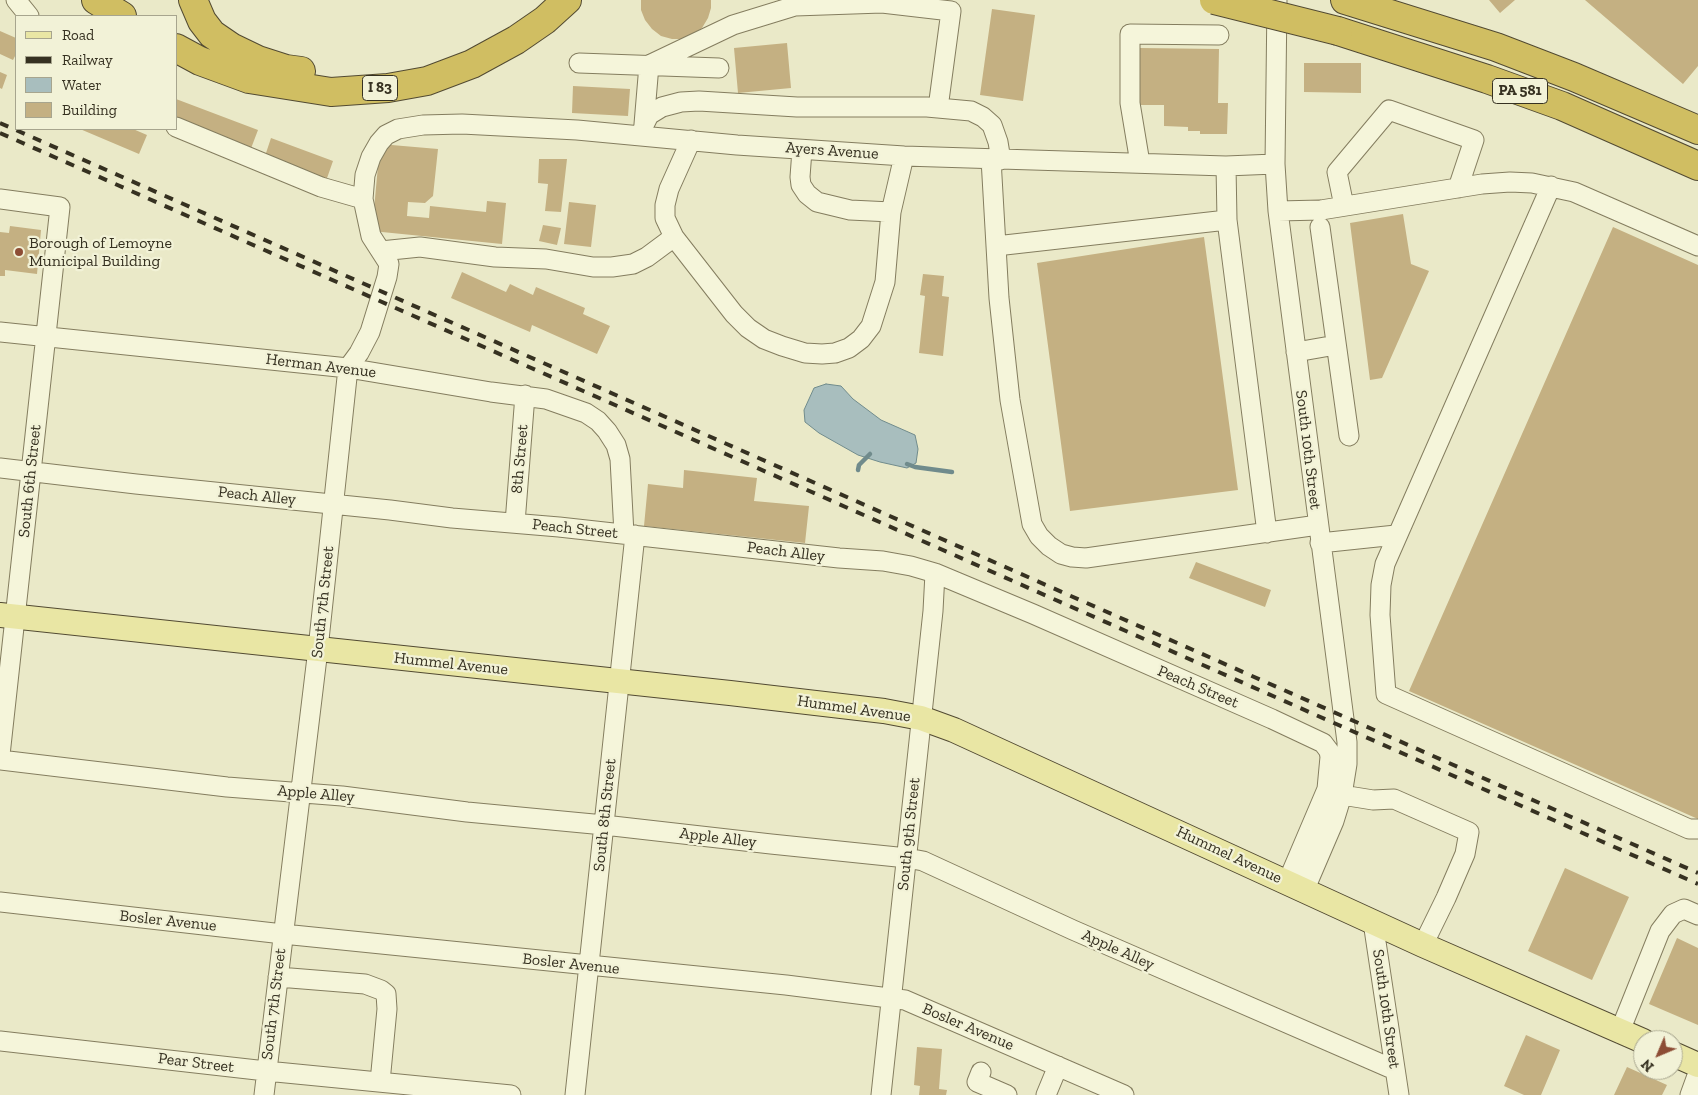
<!DOCTYPE html>
<style>
body{margin:0}
#map{position:relative;width:1698px;height:1095px;overflow:hidden;background:#eae9c8;font-family:"Zilla Slab",serif}
canvas{display:block}
.legend{position:absolute;left:15px;top:15px;width:162px;height:115px;box-sizing:border-box;background:#f2f2d7;border:1px solid #a7a58e;margin:0;padding:6px 9px;list-style:none;font-size:15px;color:#363121}
.legend li{display:flex;align-items:center;gap:10px;height:25px}
.legend b{width:25px;border:1px solid #a7a58e}
.north{position:absolute;left:1633px;top:1030px;width:50px;height:50px;box-sizing:border-box;background:#f2f2d7;border:1px solid #a7a58e;border-radius:50%;rotate:225deg;font-size:14px;font-weight:700;line-height:20px;text-align:center;color:#363121}
.north::after{content:'';display:block;margin:auto;width:18px;height:22px;background:#8d4d35;clip-path:polygon(50% 0,100% 100%,50% 72%,0 100%)}
</style>
<div id="map">
<canvas width="1698" height="1095"></canvas>
<ul class="legend">
<li><b style="height:6px;background:#e9e6a4"></b>Road</li>
<li><b style="height:6px;background:#363121"></b>Railway</li>
<li><b style="height:14px;background:#a8bebe"></b>Water</li>
<li><b style="height:14px;background:#c4b082"></b>Building</li>
</ul>
<div class="north">N</div>
</div>
<script>
const g = document.querySelector('canvas').getContext('2d');
g.lineJoin = 'round';
function fill(path, color) {
  g.fillStyle = color;
  g.fill(path, 'evenodd');
}
function shape(rows) {
  const path = new Path2D();
  for (const r of rows) {
    path.moveTo(r[0], r[1]);
    for (let i = 2; i < r.length; i += 2) path.lineTo(r[i], r[i + 1]);
  }
  return path;
}
function trace(path, color, width, dash) {
  g.strokeStyle = color;
  g.lineWidth = width;
  g.lineCap = dash ? 'butt' : 'round';
  g.setLineDash(dash || []);
  g.stroke(path);
}
function drawText(font, color, halo, rows, align = 'center') {
  g.font = font + ' "Zilla Slab",serif';
  g.lineWidth = 4.5;
  g.setLineDash([]);
  g.textBaseline = 'middle';
  g.strokeStyle = halo;
  g.fillStyle = color;
  for (const [text, x, y, turn = 0] of rows) {
    g.save();
    g.translate(x, y);
    g.rotate((+turn || 0) * Math.PI / 180);
    g.textAlign = isNaN(turn) ? turn : align;
    if (halo) g.strokeText(text, 0, 0);
    g.fillText(text, 0, 0);
    g.restore();
  }
}
const water = shape([
 [826,384,841,386,853,399,881,420,915,435,918,449,916,463,907,468,880,462,858,455,819,433,805,422,804,410,814,388,826,384]
]);
const stream = shape([
 [907,464,915,467,952,472],
 [858,470,859,465,870,454]
]);
const building = shape([
 [641,0,711,0,711,8,708,18,702,28,693,35,683,39,672,39,661,36,652,29,645,20,641,10],
 [1489,0,1515,0,1500,13],
 [1585,0,1698,0,1698,66,1683,84],
 [992,9,1035,15,1023,101,980,95],
 [0,31,16,38,16,54,13,60,0,54],
 [787,43,791,88,738,93,734,48],
 [1140,48,1219,49,1218,103,1228,103,1227,134,1200,134,1200,131,1188,131,1188,127,1164,126,1164,105,1139,105],
 [1304,63,1361,63,1361,93,1304,92],
 [0,72,7,75,2,89,0,88],
 [573,86,630,89,628,116,572,113],
 [176,99,258,130,250,151,176,123],
 [80,129,133,129,147,135,139,154],
 [271,138,333,161,326,181,264,159],
 [380,144,438,149,433,196,425,203,408,202,407,216,429,218,430,206,486,212,487,201,506,203,502,244,372,231],
 [539,159,567,159,561,212,545,211,548,184,538,183],
 [569,202,596,205,591,247,564,244],
 [1403,214,1411,264,1429,271,1382,378,1370,380,1350,223],
 [543,225,561,228,557,245,539,241],
 [10,226,41,230,37,274,5,270,5,276,0,276,0,232,9,233],
 [1613,227,1698,265,1698,819,1409,691],
 [1204,237,1238,490,1070,511,1037,263],
 [462,272,506,292,510,284,533,295,536,287,585,308,583,314,610,326,597,354,532,325,530,332,451,298],
 [923,274,944,276,942,296,949,297,943,356,919,353,925,296,920,295],
 [684,470,757,478,754,501,809,506,805,543,644,526,648,484,683,488],
 [1196,562,1271,590,1265,607,1189,578],
 [1565,868,1629,897,1592,980,1528,951],
 [1677,938,1698,948,1698,1025,1649,1004],
 [1526,1035,1560,1050,1541,1095,1524,1095,1504,1086],
 [917,1047,942,1049,939,1089,947,1090,946,1095,919,1095,920,1086,914,1085],
 [1627,1067,1667,1085,1662,1095,1614,1095]
]);
const minor = shape([
 [16,0,29,16],
 [1277,0,1275,164,1278,211,1347,742,1347,764,1342,795,1334,821,1304,891],
 [579,63,719,68],
 [644,125,649,115,662,107,681,102,699,101,797,107,927,107,971,111,983,117,992,125,998,142,1001,160],
 [176,127,321,187,363,199],
 [643,136,649,65,733,25,795,6,882,3,951,11,938,108],
 [691,140,669,189,665,205,665,218,674,237,734,314,748,328,764,339,782,346,805,353,822,354,835,353,849,348,861,339,871,326,885,282,891,212,904,156],
 [802,150,800,177,801,185,807,194,817,202,850,210,891,212],
 [991,159,999,298,1010,400,1032,524,1039,536,1049,546,1061,554,1072,557,1086,558,1318,525],
 [1140,163,1130,103,1130,34,1219,35],
 [1226,166,1227,220,1267,533],
 [1551,186,1385,564,1381,585,1380,615,1386,694,1689,829,1698,829],
 [0,199,60,207,0,755],
 [1344,206,1337,172,1389,110,1474,140,1458,188],
 [1278,211,1321,210,1482,184,1510,182,1532,183,1574,192,1698,246],
 [1320,227,1349,436],
 [996,246,1227,220],
 [381,251,420,247,495,257,546,259,593,267,612,267,633,264,647,257,674,237],
 [0,332,348,368,491,392,546,399,586,413,598,421,607,431,616,445,620,459,624,534],
 [1296,352,1336,345],
 [0,468,136,484,390,510,452,518,559,527,839,558,883,561,911,566,935,573,1033,614,1272,719,1323,743,1329,751,1330,757,1327,789,1287,883],
 [515,523,525,395],
 [1320,543,1396,535],
 [0,760,227,787,342,796,467,812,604,825,771,844,907,858,923,861,1073,930,1395,1070],
 [1342,795,1373,800,1394,799,1469,832,1465,854,1446,898,1423,945],
 [0,902,283,934,786,985,905,1000,1124,1095],
 [1373,922,1399,1095],
 [278,977,365,984,381,990,386,994,387,1009,380,1082],
 [1620,1031,1660,931,1673,914,1684,909,1698,915],
 [0,1041,266,1071,511,1095],
 [981,1072,977,1082,1007,1095],
 [264,1095,318,649,348,368,359,353,370,332,387,277,389,264,371,236,363,199,365,175,371,157,379,143,386,135,398,129,423,125,462,124,577,130,737,145,904,156,1226,166,1275,164],
 [575,1095,635,535],
 [881,1095,933,611,935,573],
 [1046,1095,1058,1066],
 [1690,1095,1698,1073]
]);
const major = shape([
 [0,615,730,693,884,711,921,718,954,730,1423,945,1643,1041],
 [1673,1054,1698,1065]
]);
const highway = shape([
 [96,0,122,16],
 [193,0,202,21,212,34,231,47,258,60,286,69,301,71],
 [1345,0,1496,47,1574,77,1698,130],
 [1338,31,1487,79,1562,106,1698,166],
 [176,48,200,61,249,79,331,92,388,88,427,81,472,64,516,40,545,20,567,0]
]);
const rail = shape([
 [0,123,1698,873],
 [0,133,1698,884]
]);
const highwayBridge = shape([
 [1214,0,1338,31]
]);
const markers = [
 [19,252,5,"#8d4d35"]
];
const shields = [
 [380,88,35],
 [1520,91,55]
];
const shieldNames = [
 ["I 83",380,88],
 ["PA 581",1520,91]
];
const streetNames = [
 ["Ayers Avenue",832,151,4],
 ["Herman Avenue",321,366,7],
 ["South 10th Street",1308,450,83],
 ["8th Street",520,459,-85],
 ["South 6th Street",30,481,-84],
 ["Peach Alley",257,496,6],
 ["Peach Street",575,529,6],
 ["Peach Alley",786,552,7],
 ["South 7th Street",323,602,-84],
 ["Hummel Avenue",451,664,6],
 ["Peach Street",1198,687,23],
 ["Hummel Avenue",854,709,8],
 ["Apple Alley",316,794,5],
 ["South 8th Street",605,815,-84],
 ["South 9th Street",909,834,-84],
 ["Apple Alley",718,838,7],
 ["Hummel Avenue",1229,855,25],
 ["Bosler Avenue",168,921,6],
 ["Apple Alley",1118,950,24],
 ["Bosler Avenue",571,964,6],
 ["South 7th Street",274,1004,-83],
 ["South 10th Street",1386,1009,82],
 ["Bosler Avenue",968,1027,23],
 ["Pear Street",196,1063,7]
];
const poiNames = [
 ["Borough of Lemoyne",29,243],
 ["Municipal Building",29,261]
];
fill(water, '#a8bebe');
trace(water, '#708b8c', 1);
trace(stream, '#708b8c', 4.5);
fill(building, '#c4b082');
trace(minor, '#847d5f', 21);
trace(major, '#524a32', 26);
trace(highway, '#524a32', 30);
trace(minor, '#f5f5da', 19);
trace(major, '#e9e6a4', 24);
trace(highway, '#d0be62', 28);
trace(rail, '#363121', 4, [9, 9]);
trace(highwayBridge, '#524a32', 30, []);
trace(highwayBridge, '#d0be62', 28);
for (const [x, y, r, color] of markers) {
  const dot = new Path2D();
  dot.arc(x, y, r, 0, 2 * Math.PI);
  g.fillStyle = color;
  g.fill(dot);
  trace(dot, '#f2f2d7', 2);
}
for (const [x, y, w] of shields) {
  const box = new Path2D();
  box.roundRect(x - w / 2, y - 12.5, w, 25, 4);
  g.fillStyle = '#f2f2d7';
  g.fill(box);
  trace(box, '#363121', 1);
}
drawText('bold 15px', '#363121', null, shieldNames);
drawText('16px', '#363121', '#f2f2d7', streetNames);
drawText('16px', '#363121', '#f2f2d7', poiNames, 'left');
</script>
